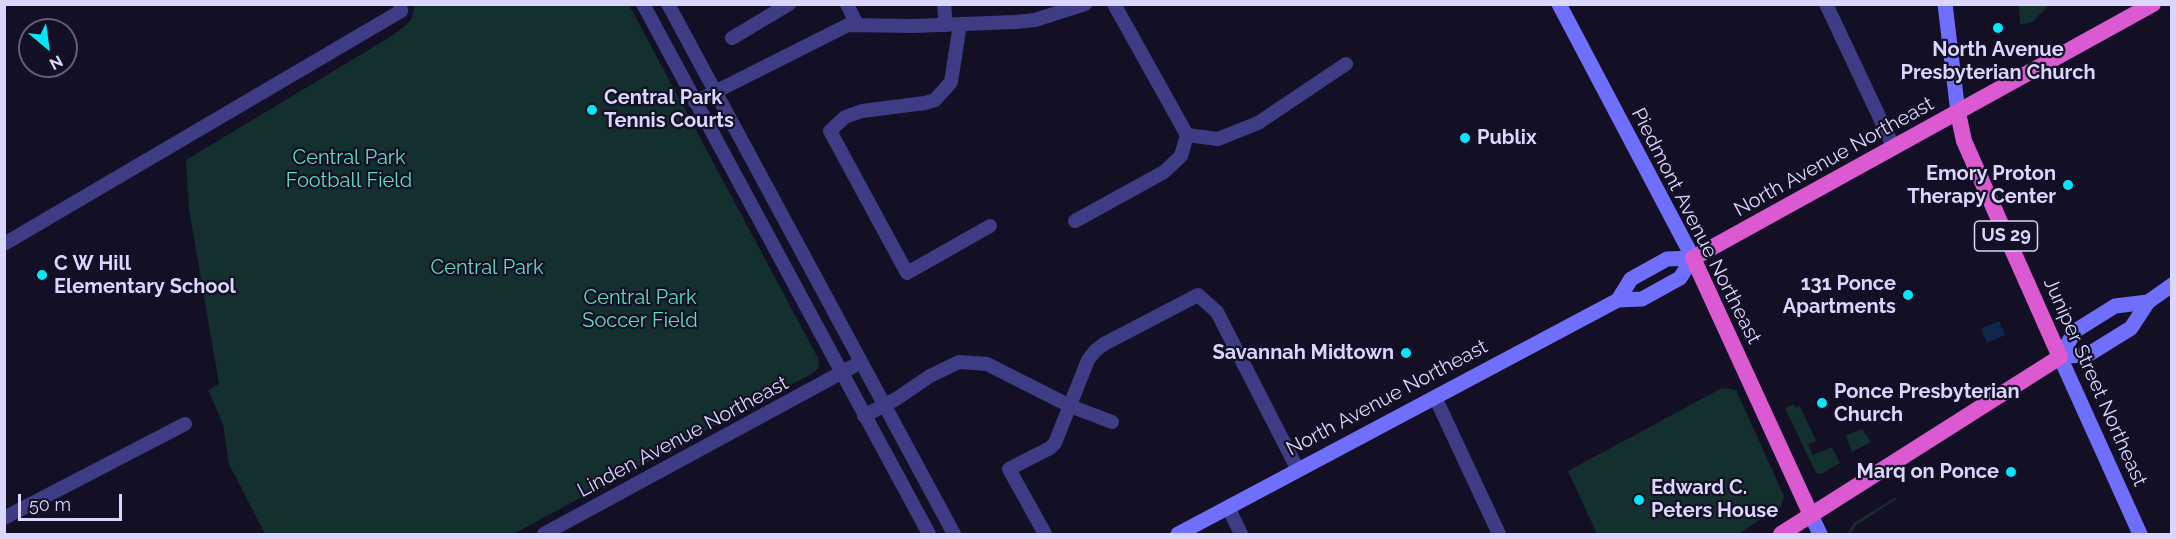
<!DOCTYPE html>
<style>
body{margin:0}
#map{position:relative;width:2176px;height:539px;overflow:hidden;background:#131026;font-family:Raleway,sans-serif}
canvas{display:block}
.frame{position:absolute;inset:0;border:6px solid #dad6fe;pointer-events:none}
.north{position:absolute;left:18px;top:18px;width:60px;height:60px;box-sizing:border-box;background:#131026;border:2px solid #635f7c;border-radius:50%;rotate:151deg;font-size:16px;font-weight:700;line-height:24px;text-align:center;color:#dad6fe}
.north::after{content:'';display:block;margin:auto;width:21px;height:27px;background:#07e6f9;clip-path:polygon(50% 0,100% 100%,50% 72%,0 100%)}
.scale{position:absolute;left:18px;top:494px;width:104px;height:27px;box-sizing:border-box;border:3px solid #dad6fe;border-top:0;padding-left:8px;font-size:18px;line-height:21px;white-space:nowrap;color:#dad6fe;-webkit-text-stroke:4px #131026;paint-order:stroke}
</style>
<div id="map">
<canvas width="2176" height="539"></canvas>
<div class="frame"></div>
<div class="north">N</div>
<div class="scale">50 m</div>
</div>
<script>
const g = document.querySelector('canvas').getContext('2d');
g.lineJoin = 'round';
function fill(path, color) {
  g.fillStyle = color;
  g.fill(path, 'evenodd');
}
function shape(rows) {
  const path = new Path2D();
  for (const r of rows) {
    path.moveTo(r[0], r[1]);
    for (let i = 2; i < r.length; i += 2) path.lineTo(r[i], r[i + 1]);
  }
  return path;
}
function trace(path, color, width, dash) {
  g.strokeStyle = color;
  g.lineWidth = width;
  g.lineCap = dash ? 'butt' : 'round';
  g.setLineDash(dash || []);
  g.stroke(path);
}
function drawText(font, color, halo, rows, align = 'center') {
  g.font = font + ' Raleway,sans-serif';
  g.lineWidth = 4.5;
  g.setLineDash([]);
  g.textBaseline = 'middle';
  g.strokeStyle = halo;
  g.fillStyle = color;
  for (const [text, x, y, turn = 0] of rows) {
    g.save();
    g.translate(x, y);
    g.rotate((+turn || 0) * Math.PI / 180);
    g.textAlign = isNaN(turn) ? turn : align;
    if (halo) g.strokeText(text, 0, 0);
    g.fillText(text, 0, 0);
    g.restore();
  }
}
const green = shape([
 [415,5,629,5,818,358,819,366,815,372,513,534,265,534,229,464,223,424,208,390,219,384,189,209,186,160,395,34,411,20],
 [2019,5,2047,5,2048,6,2031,23,2020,24],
 [1722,388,1736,390,1784,496,1781,506,1738,534,1597,534,1568,471],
 [1794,404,1796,408,1800,406,1816,441,1808,444,1813,455,1832,447,1840,463,1821,474,1816,473,1785,408],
 [1862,429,1871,442,1852,452,1846,436],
 [1896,497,1895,500,1856,525,1850,534,1847,534,1854,523]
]);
const water = shape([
 [1999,321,2005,335,1987,343,1981,329]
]);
const minor = shape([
 [643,4,929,534],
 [668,4,954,534],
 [847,4,857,25],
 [944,4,946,25],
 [1114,4,1187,135,1218,139,1258,123,1346,64],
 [1826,4,1894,148],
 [960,24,951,82,935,100,925,103,862,111,845,117,830,131,907,273,990,226],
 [732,38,789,4],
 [695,102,848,25,913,26,1015,22,1035,20,1085,4],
 [1075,221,1164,172,1181,156,1187,135],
 [4,244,401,11,400,4],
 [1435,397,1499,534],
 [864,416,896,399,930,376,959,362,987,364,1070,406,1112,422],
 [1228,507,1241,534],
 [4,518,185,424],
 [544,534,861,362],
 [1045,534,1009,469,1050,448,1055,443,1088,360,1095,351,1104,344,1198,295,1217,312,1298,470]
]);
const secondary = shape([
 [1559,4,1693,258],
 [1945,4,1958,113],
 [1618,300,1631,279,1667,259,1693,258],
 [2060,357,2140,534],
 [2060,357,2089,354,2131,328,2148,302,2172,285],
 [2060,357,2075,331,2115,306,2148,302],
 [1811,515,1820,534],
 [1178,534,1618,300,1642,299,1680,278,1693,258]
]);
const trunk = shape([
 [1811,515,1693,258,2153,4],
 [1781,534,2060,357,1964,141,1958,113]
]);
const markers = [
 [1998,28,6,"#07e6f9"],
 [592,110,6,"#07e6f9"],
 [1465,138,6,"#07e6f9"],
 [2068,185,6,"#07e6f9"],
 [42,275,6,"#07e6f9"],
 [1908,295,6,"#07e6f9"],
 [1406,353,6,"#07e6f9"],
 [1822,403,6,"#07e6f9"],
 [2011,472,6,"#07e6f9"],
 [1639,500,6,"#07e6f9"]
];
const shields = [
 [2006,236,63]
];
const shieldNames = [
 ["US 29",2006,236]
];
const poiNames = [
 ["North Avenue",1998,50,"center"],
 ["Presbyterian Church",1998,73,"center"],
 ["Central Park",604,98],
 ["Tennis Courts",604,121],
 ["Publix",1477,138],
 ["Emory Proton",2056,174,"right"],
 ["Therapy Center",2056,197,"right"],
 ["C W Hill",54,264],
 ["Elementary School",54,287],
 ["131 Ponce",1896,284,"right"],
 ["Apartments",1896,307,"right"],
 ["Savannah Midtown",1394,353,"right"],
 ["Ponce Presbyterian",1834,392],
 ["Church",1834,415],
 ["Marq on Ponce",1999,472,"right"],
 ["Edward C.",1651,488],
 ["Peters House",1651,511]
];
const streetNames = [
 ["North Avenue Northeast",1834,157,-29],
 ["Piedmont Avenue Northeast",1696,226,63],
 ["Juniper Street Northeast",2095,382,66],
 ["North Avenue Northeast",1387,398,-28],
 ["Linden Avenue Northeast",683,437,-28]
];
const parkNames = [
 ["Central Park",349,158],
 ["Football Field",349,181],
 ["Central Park",487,268],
 ["Central Park",640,298],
 ["Soccer Field",640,321]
];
fill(green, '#13302e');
fill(water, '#0f274a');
trace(minor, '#3d3c84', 14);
trace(secondary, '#706ffc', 15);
trace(trunk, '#dc5ad1', 16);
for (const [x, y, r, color] of markers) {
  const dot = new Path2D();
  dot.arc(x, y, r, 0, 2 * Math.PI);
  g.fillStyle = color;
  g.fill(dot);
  trace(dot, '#131026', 2);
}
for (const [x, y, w] of shields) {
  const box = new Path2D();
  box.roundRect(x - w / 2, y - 15, w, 30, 4.5);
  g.fillStyle = '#131026';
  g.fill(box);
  trace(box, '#dad6fe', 1.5);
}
drawText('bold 18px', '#dad6fe', null, shieldNames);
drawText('bold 20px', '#dad6fe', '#131026', poiNames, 'left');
drawText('20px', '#dad6fe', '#131026', streetNames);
drawText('20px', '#63ddbc', '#131026', parkNames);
</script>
